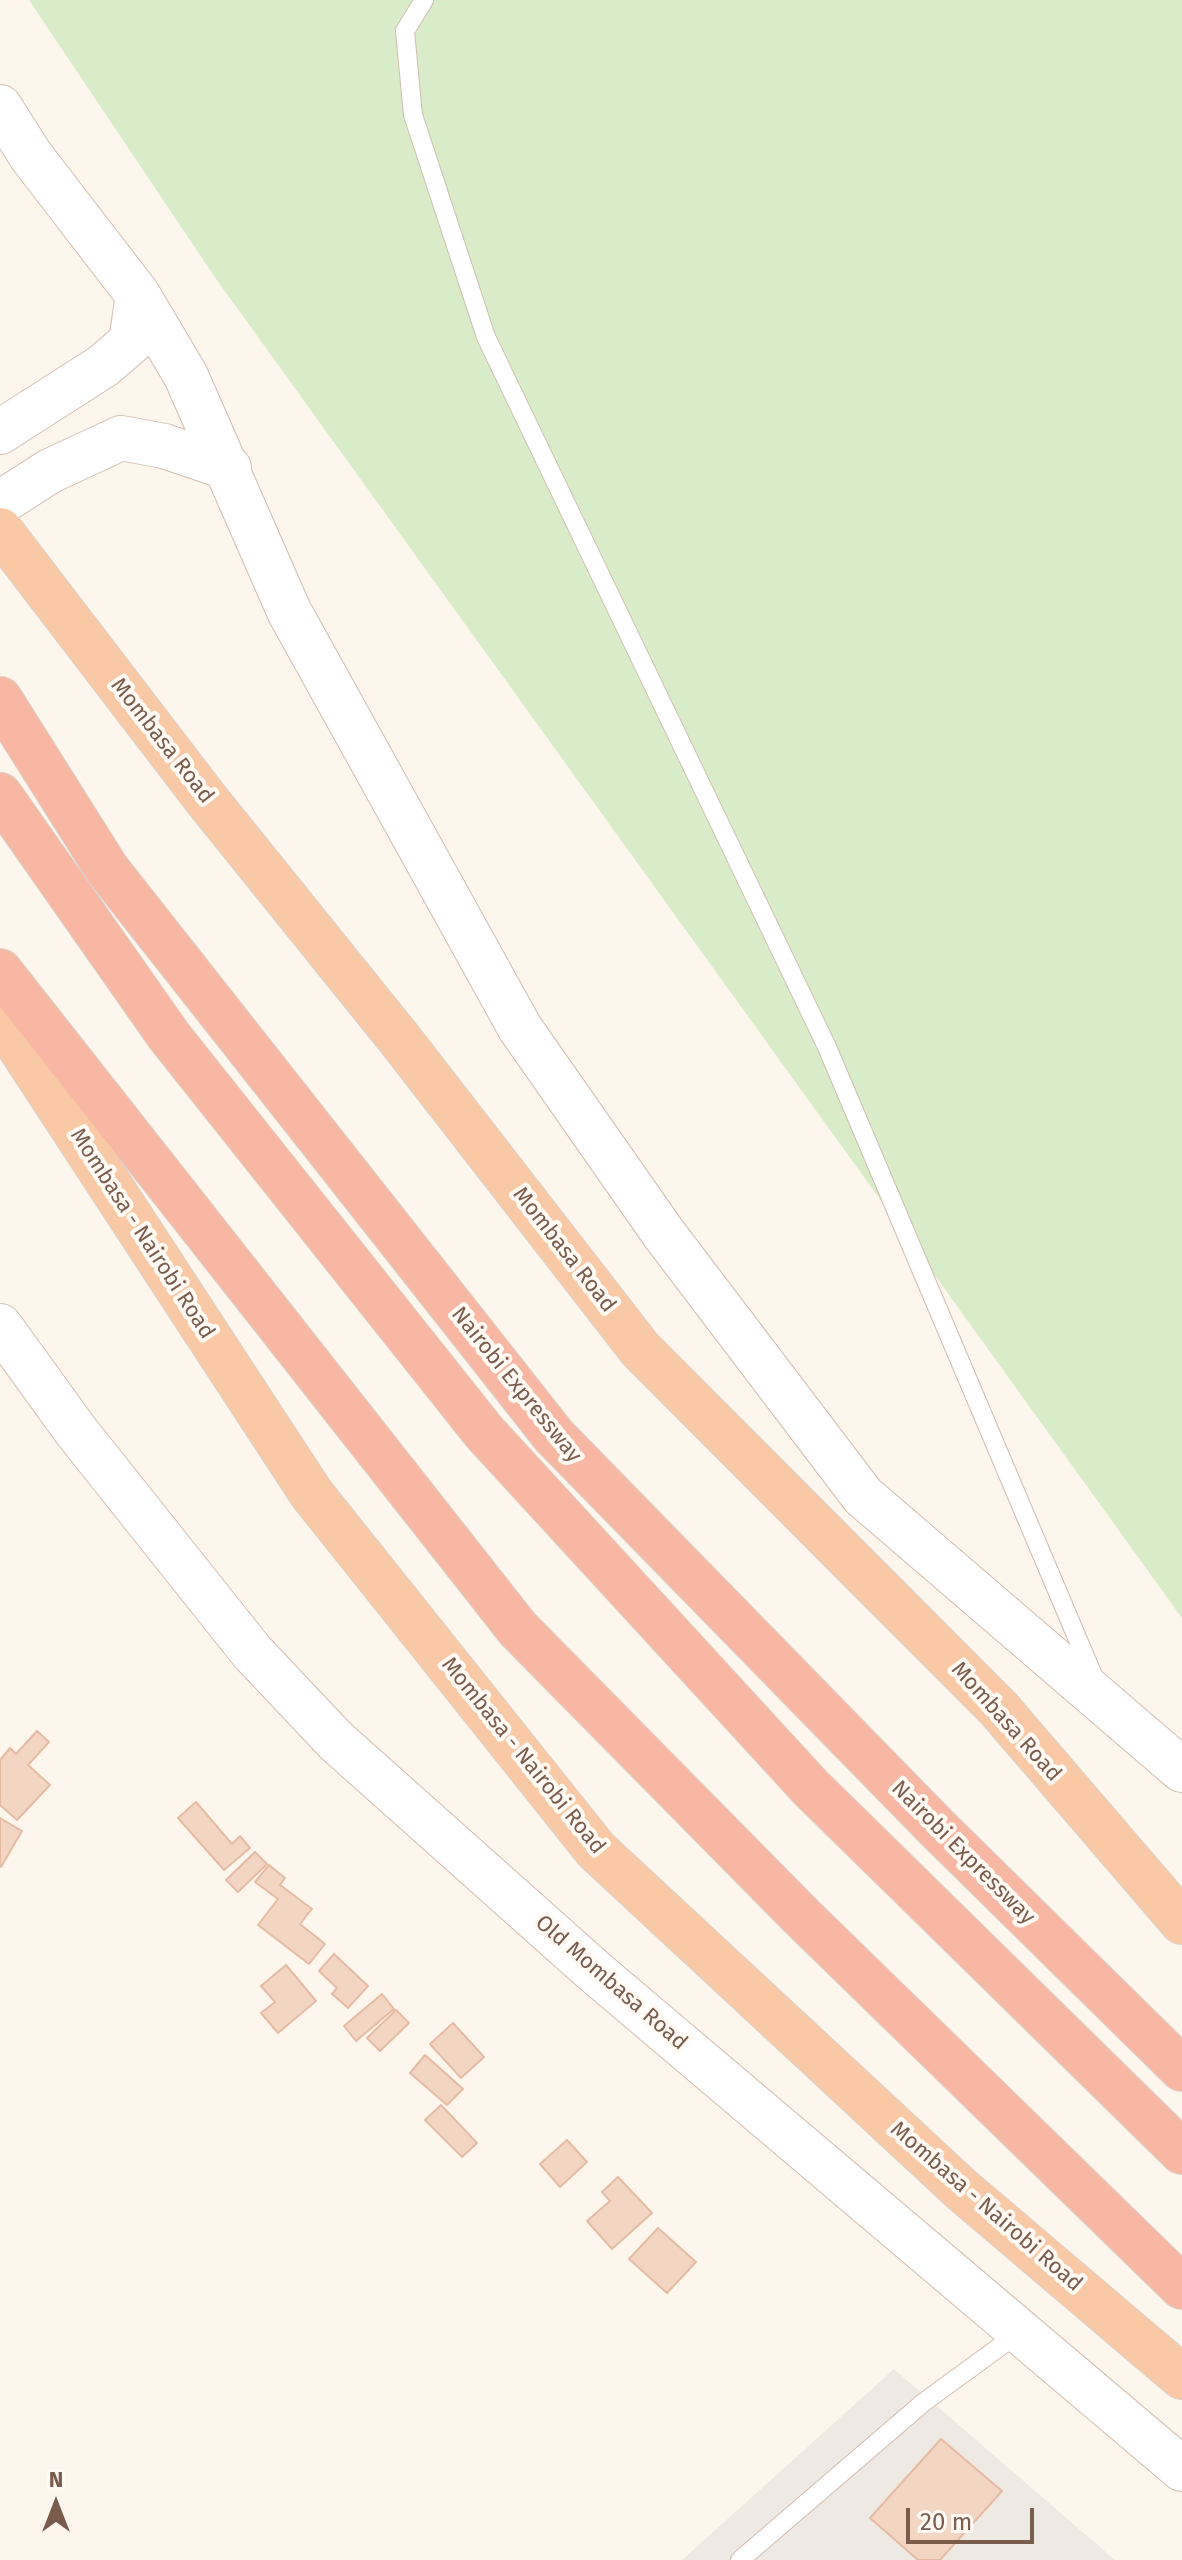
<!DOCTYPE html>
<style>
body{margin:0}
#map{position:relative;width:1182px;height:2560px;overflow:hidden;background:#fdf6ec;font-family:"Fira Sans",sans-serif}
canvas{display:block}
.north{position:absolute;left:16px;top:2464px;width:80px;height:80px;-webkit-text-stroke:6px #fffaf3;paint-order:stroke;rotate:0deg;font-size:22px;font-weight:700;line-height:32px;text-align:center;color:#7a5c4d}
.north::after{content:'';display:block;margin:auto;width:28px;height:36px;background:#7a5c4d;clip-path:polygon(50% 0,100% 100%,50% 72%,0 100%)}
.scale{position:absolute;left:906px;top:2508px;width:128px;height:36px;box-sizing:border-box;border:4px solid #7a5c4d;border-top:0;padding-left:10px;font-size:24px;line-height:28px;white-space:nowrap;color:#7a5c4d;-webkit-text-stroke:6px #fffaf3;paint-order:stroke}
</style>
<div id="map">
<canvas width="1182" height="2560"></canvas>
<div class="north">N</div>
<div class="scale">20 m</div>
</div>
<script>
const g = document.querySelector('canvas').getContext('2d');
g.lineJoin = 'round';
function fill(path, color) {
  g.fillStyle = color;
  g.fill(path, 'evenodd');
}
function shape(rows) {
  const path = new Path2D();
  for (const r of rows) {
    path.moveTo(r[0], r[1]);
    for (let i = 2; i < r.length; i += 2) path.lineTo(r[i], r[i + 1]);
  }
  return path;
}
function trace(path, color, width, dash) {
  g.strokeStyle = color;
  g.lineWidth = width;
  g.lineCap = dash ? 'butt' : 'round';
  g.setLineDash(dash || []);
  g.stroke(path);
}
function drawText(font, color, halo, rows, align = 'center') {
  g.font = font + ' "Fira Sans",sans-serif';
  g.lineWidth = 8;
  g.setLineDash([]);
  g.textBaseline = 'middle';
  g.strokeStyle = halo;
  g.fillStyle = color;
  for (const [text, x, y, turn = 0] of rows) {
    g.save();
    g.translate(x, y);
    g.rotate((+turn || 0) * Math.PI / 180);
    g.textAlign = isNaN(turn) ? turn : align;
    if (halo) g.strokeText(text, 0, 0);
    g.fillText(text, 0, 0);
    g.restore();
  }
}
const industrial = shape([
 [894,2369,1115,2560,682,2560]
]);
const green = shape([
 [29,0,1182,0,1182,1618,214,276]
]);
const building = shape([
 [37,1731,49,1742,28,1765,50,1785,17,1820,0,1805,0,1760,10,1748,16,1754,37,1731],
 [196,1802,232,1844,240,1836,250,1848,224,1870,178,1818,196,1802],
 [0,1818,22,1831,1,1867,0,1866,0,1818],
 [255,1852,267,1864,238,1892,226,1880,255,1852],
 [269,1865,285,1878,280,1885,312,1909,300,1924,325,1944,309,1964,258,1925,278,1899,255,1882,269,1865],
 [334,1954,368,1986,348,2008,332,1994,337,1988,319,1971,334,1954],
 [286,1965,316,2001,278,2033,261,2013,275,2002,261,1986,286,1965],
 [382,1994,394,2009,356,2041,344,2026,382,1994],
 [396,2010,409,2023,380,2051,367,2038,396,2010],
 [453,2023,484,2057,461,2078,430,2044,453,2023],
 [425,2055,463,2089,447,2105,410,2073,425,2055],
 [441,2105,477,2143,462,2157,425,2120,441,2105],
 [567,2140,587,2162,560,2187,540,2164,567,2140],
 [618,2177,652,2213,612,2249,587,2221,610,2201,602,2192,618,2177],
 [658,2228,696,2262,667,2293,629,2259,658,2228],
 [941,2439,1002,2491,940,2560,918,2560,870,2518,941,2439]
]);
const service = shape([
 [424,0,405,31,413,115,486,337,827,1047,1095,1680],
 [740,2560,924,2402,1020,2332]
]);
const tertiary = shape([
 [0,107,31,156,138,295,186,376,289,611,520,1028,664,1234,863,1496,1182,1770],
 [0,432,103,366,131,342,138,295],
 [0,503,50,471,121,438,164,446,229,468],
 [0,1326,76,1431,252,1652,336,1741,594,1971,1182,2469]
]);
const trunk = shape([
 [0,530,206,799,401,1041,640,1349,999,1709,1182,1922],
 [0,1017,311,1493,596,1850,961,2189,1182,2377]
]);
const motorway = shape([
 [0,699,107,869,554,1436,936,1827,1182,2069],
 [0,795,169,1036,484,1432,810,1787,1182,2152],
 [0,971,518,1629,800,1915,1182,2287]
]);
const streetNames = [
 ["Mombasa Road",162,741,52],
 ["Mombasa - Nairobi Road",142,1234,57],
 ["Mombasa Road",564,1250,52],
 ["Nairobi Expressway",516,1385,51],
 ["Mombasa Road",1006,1722,48],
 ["Mombasa - Nairobi Road",523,1756,51],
 ["Nairobi Expressway",963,1853,45],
 ["Old Mombasa Road",611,1983,41],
 ["Mombasa - Nairobi Road",986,2207,41]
];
fill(industrial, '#efe9e4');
fill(green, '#d8ecc9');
fill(building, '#f3d5c3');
trace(building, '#e6bba3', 2);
trace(service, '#d1beb0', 20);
trace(tertiary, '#d1beb0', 46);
trace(trunk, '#dad1cd', 46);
trace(motorway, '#dad1cd', 46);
trace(service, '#fff', 18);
trace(tertiary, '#fff', 44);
trace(trunk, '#f9c8a4', 44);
trace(motorway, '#f7b7a3', 44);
drawText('22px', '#7a5c4d', '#fffaf3', streetNames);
</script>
